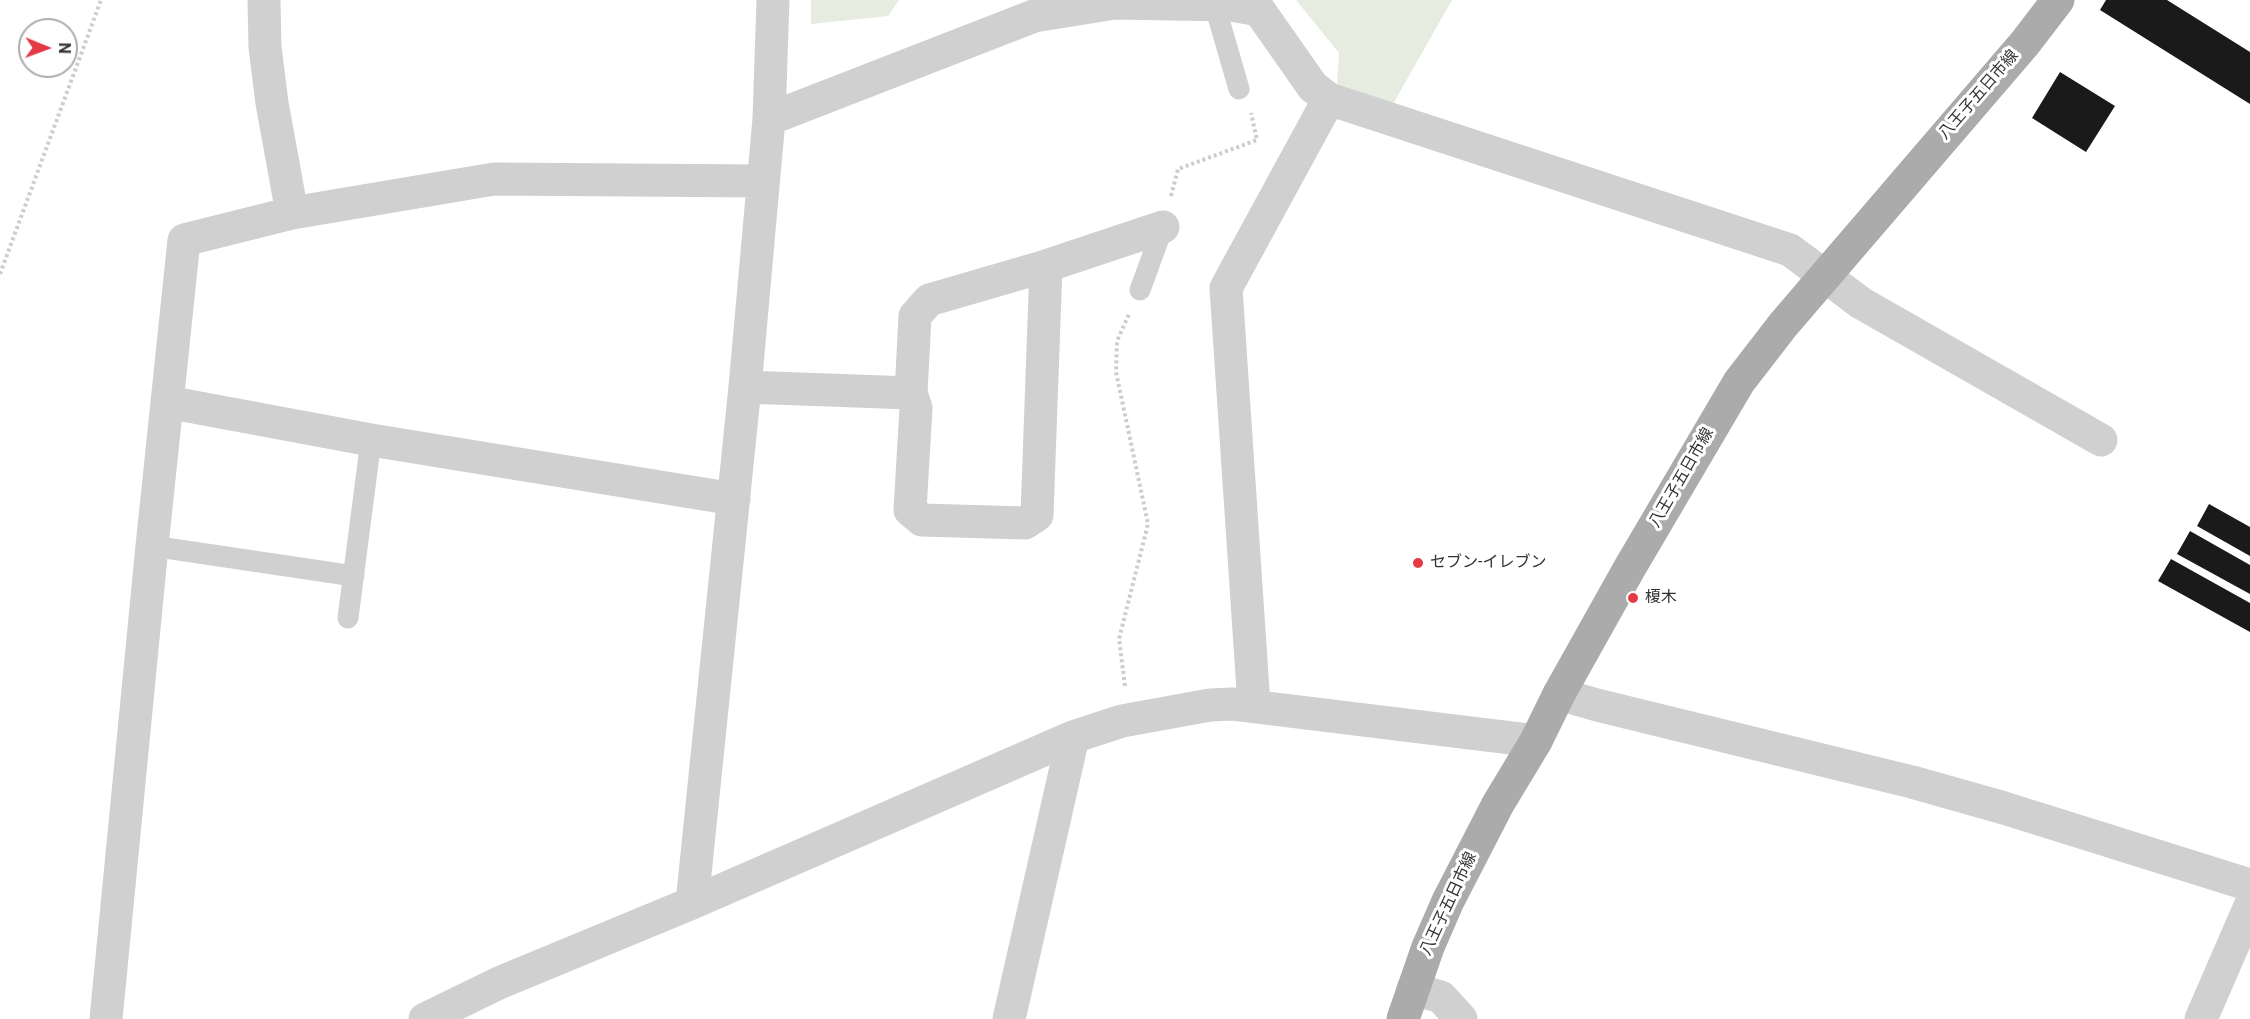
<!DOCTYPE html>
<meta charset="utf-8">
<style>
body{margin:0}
#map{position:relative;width:2250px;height:1019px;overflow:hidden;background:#fff;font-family:Roboto,sans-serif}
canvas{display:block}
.north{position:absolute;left:18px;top:18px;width:60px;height:60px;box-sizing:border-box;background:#fff;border:2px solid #adadad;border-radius:50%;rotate:91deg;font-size:16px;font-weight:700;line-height:24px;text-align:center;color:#333}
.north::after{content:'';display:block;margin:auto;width:21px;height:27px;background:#e63946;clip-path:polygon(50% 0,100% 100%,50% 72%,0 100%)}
</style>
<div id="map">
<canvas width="2250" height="1019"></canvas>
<div class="north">N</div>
</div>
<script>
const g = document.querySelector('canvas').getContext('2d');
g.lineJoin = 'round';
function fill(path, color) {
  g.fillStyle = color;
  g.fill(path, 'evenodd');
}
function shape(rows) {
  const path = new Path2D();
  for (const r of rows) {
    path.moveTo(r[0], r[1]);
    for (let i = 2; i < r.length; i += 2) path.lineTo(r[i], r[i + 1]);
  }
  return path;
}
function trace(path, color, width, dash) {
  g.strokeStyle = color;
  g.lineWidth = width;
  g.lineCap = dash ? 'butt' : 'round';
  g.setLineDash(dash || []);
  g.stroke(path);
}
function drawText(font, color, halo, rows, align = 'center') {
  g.font = font + ' Roboto,"Noto Sans JP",sans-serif';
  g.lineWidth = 6;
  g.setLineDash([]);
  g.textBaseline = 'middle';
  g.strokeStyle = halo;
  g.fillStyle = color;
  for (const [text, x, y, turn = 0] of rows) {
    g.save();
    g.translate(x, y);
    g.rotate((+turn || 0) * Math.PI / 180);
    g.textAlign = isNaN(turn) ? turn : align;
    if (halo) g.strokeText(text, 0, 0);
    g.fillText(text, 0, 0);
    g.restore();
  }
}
const green = shape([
 [811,0,899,0,888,16,811,24],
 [1296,0,1452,0,1393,104,1337,84,1339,53]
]);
const building = shape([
 [2106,0,2167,0,2250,52,2250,104,2100,10],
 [2060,72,2115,106,2086,152,2032,118],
 [2209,504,2250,527,2250,556,2197,526],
 [2190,531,2250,565,2250,594,2177,554],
 [2171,559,2250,603,2250,632,2158,581]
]);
const path = shape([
 [1171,196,1178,169,1257,140,1251,113],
 [0,274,101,0],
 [1125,686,1119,639,1148,524,1116,372,1117,341,1129,314]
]);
const lane = shape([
 [1215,6,1239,89],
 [1140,290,1163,227],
 [152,546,354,576],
 [348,618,371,440]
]);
const street = shape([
 [264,0,265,47,272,103,292,213],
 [769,119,1034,16,1115,3,1231,5,1259,10,1313,87,1329,99,1790,250,1861,303,2101,440],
 [1046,266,1037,515,1025,523,922,520,910,510,916,408,911,393,915,316,929,300,1046,266,1163,227],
 [745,387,911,393],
 [167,402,371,440,734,499],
 [1559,694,1597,705,1912,782,2004,808,2250,885],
 [1254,705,1226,288,1329,99],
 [692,903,745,387,769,119,773,0],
 [1413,989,1441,997,1461,1019],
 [106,1019,152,546,184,240,292,213,494,179,763,181],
 [425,1019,499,983,692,903,1073,737,1122,721,1210,705,1233,704,1536,741],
 [1009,1019,1073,737],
 [2201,1019,2250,906]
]);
const primary = shape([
 [1403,1019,1428,947,1448,901,1498,804,1536,741,1559,694,1629,569,1739,382,1783,325,2025,43,2058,0]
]);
const markers = [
 [1418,563,6,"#e63946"],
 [1633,598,6,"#e63946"]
];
const streetNames = [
 ["八王子五日市線",1979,95,-49],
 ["八王子五日市線",1682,478,-60],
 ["八王子五日市線",1449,904,-65]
];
const poiNames = [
 ["セブン-イレブン",1430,563],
 ["榎木",1645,598]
];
fill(green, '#e6ecdf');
fill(building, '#1a1a1a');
trace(path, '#cdcdcd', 4, [3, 3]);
trace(lane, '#d0d0d0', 21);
trace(street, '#d0d0d0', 33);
trace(primary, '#ababab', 33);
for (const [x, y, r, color] of markers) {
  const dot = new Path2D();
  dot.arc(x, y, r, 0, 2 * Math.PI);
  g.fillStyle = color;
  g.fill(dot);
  trace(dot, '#fff', 2);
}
drawText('16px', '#333', '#fff', streetNames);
drawText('16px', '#333', '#fff', poiNames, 'left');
</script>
